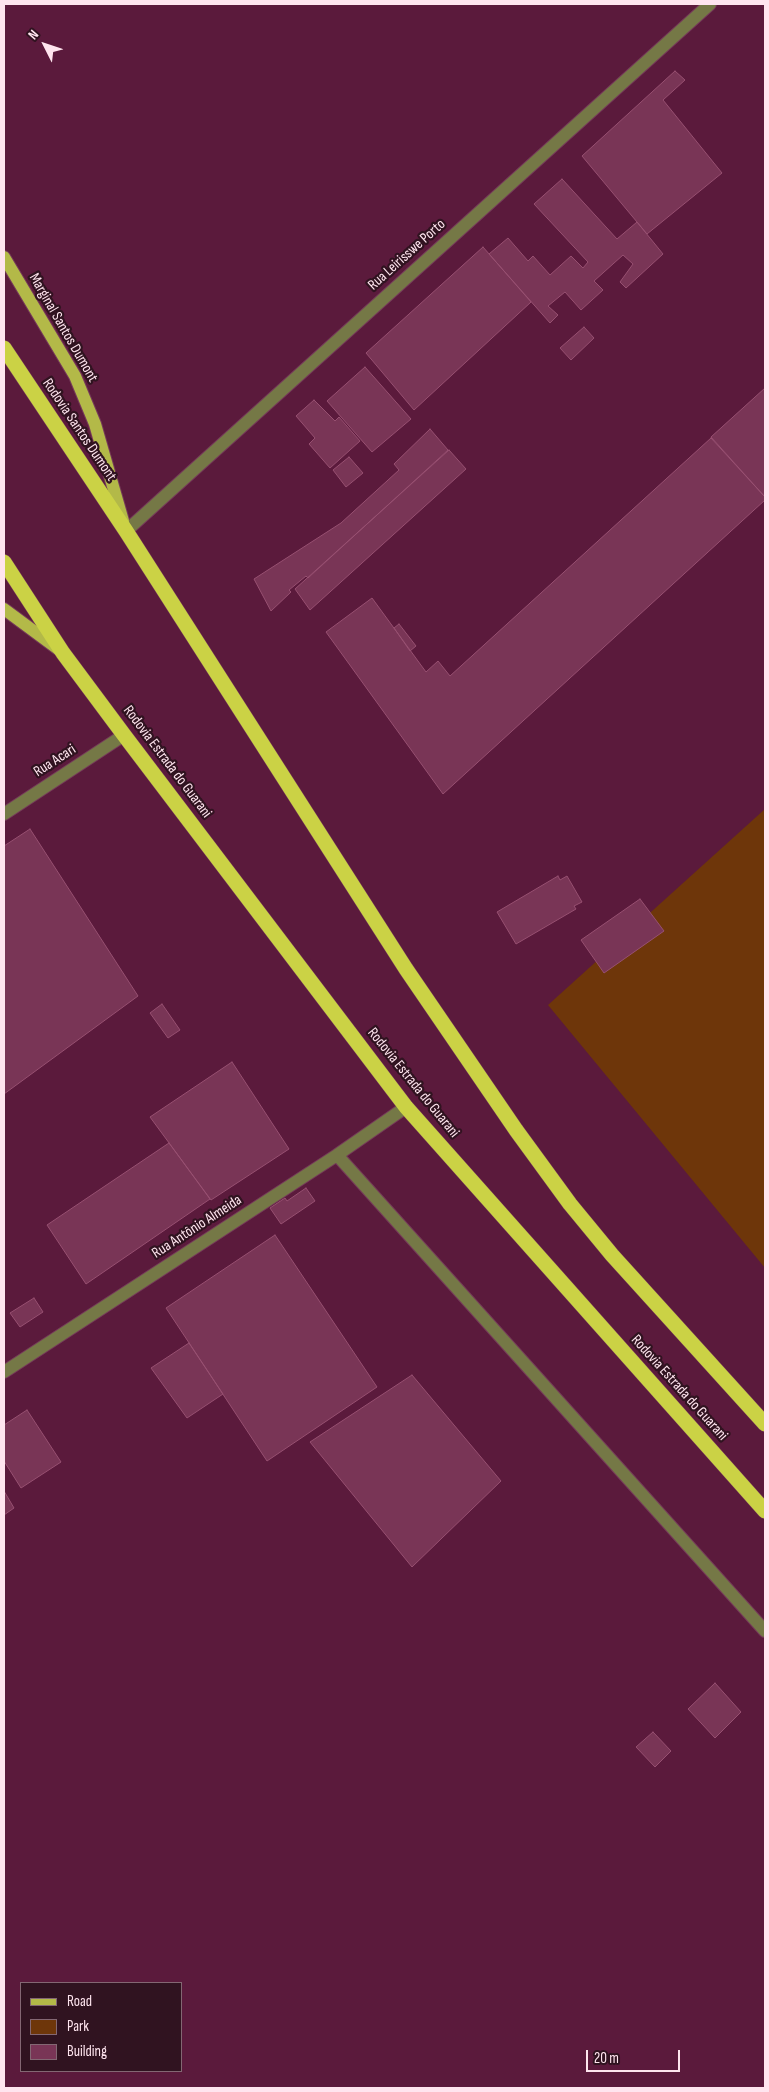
<!DOCTYPE html>
<meta charset="utf-8">
<style>
body{margin:0}
#map{position:relative;width:769px;height:2092px;overflow:hidden;background:#5b1a3c;font-family:"Sofia Sans Condensed",sans-serif}
canvas{display:block}
.frame{position:absolute;inset:0;border:5px solid #ffe5ef;pointer-events:none}
.legend{position:absolute;left:20px;top:1982px;width:162px;height:90px;box-sizing:border-box;background:#301320;border:1px solid #836773;margin:0;padding:6px 9px;list-style:none;font-size:15px;color:#ffe5ef}
.legend li{display:flex;align-items:center;gap:10px;height:25px}
.legend b{width:25px;border:1px solid #836773}
.north{position:absolute;left:20px;top:20px;width:50px;height:50px;-webkit-text-stroke:4px #301320;paint-order:stroke;rotate:311deg;font-size:14px;font-weight:700;line-height:20px;text-align:center;color:#ffe5ef}
.north::after{content:'';display:block;margin:auto;width:18px;height:22px;background:#ffe5ef;clip-path:polygon(50% 0,100% 100%,50% 72%,0 100%)}
.scale{position:absolute;left:586px;top:2050px;width:94px;height:22px;box-sizing:border-box;border:2px solid #ffe5ef;border-top:0;padding-left:6px;font-size:15px;line-height:18px;white-space:nowrap;color:#ffe5ef;-webkit-text-stroke:4px #301320;paint-order:stroke}
</style>
<div id="map">
<canvas width="769" height="2092"></canvas>
<div class="frame"></div>
<ul class="legend">
<li><b style="height:6px;background:#b3b948"></b>Road</li>
<li><b style="height:14px;background:#6e360a"></b>Park</li>
<li><b style="height:14px;background:#793556"></b>Building</li>
</ul>
<div class="north">N</div>
<div class="scale">20 m</div>
</div>
<script>
const g = document.querySelector('canvas').getContext('2d');
g.lineJoin = 'round';
function fill(path, color) {
  g.fillStyle = color;
  g.fill(path, 'evenodd');
}
function shape(rows) {
  const path = new Path2D();
  for (const r of rows) {
    path.moveTo(r[0], r[1]);
    for (let i = 2; i < r.length; i += 2) path.lineTo(r[i], r[i + 1]);
  }
  return path;
}
function trace(path, color, width, dash) {
  g.strokeStyle = color;
  g.lineWidth = width;
  g.lineCap = dash ? 'butt' : 'round';
  g.setLineDash(dash || []);
  g.stroke(path);
}
function drawText(font, color, halo, rows, align = 'center') {
  g.font = font + ' "Sofia Sans Condensed",sans-serif';
  g.lineWidth = 4.5;
  g.setLineDash([]);
  g.textBaseline = 'middle';
  g.strokeStyle = halo;
  g.fillStyle = color;
  for (const [text, x, y, turn = 0] of rows) {
    g.save();
    g.translate(x, y);
    g.rotate((+turn || 0) * Math.PI / 180);
    g.textAlign = isNaN(turn) ? turn : align;
    if (halo) g.strokeText(text, 0, 0);
    g.fillText(text, 0, 0);
    g.restore();
  }
}
const green = shape([
 [765,809,765,1268,548,1005]
]);
const building = shape([
 [675,71,685,80,663,100,722,173,647,234,582,156,675,71],
 [562,179,617,239,637,222,663,254,626,288,620,282,633,264,623,255,594,281,603,290,581,310,565,292,548,306,558,315,550,323,489,254,508,238,528,261,533,256,550,275,571,256,583,268,588,262,534,204,562,179],
 [483,247,531,302,414,410,366,353,483,247],
 [584,327,594,338,571,360,560,348,584,327],
 [365,367,411,419,372,452,327,401,365,367],
 [765,388,765,497,711,437,765,388],
 [314,400,335,421,339,417,360,441,330,468,309,444,315,438,296,416,314,400],
 [430,429,448,450,308,578,306,576,289,590,291,592,271,611,254,579,341,523,399,470,394,464,430,429],
 [711,438,765,497,765,500,443,794,326,632,372,598,426,672,438,661,450,676,711,438],
 [449,450,466,469,310,610,295,589,449,450],
 [349,457,363,473,346,487,333,470,349,457],
 [399,624,416,646,410,651,394,628,399,624],
 [30,829,138,996,4,1094,4,846,30,829],
 [558,876,560,880,567,876,582,902,574,906,576,909,516,944,497,912,558,876],
 [640,899,664,931,604,973,581,940,640,899],
 [162,1004,180,1030,168,1038,150,1013,162,1004],
 [232,1062,289,1149,211,1200,150,1117,232,1062],
 [169,1143,210,1199,86,1284,47,1225,169,1143],
 [306,1188,315,1201,281,1224,270,1208,285,1198,287,1201,306,1188],
 [275,1235,377,1387,267,1461,166,1308,275,1235],
 [34,1298,43,1312,20,1327,10,1313,34,1298],
 [189,1343,223,1394,187,1418,151,1368,189,1343],
 [412,1375,501,1481,412,1567,310,1442,412,1375],
 [27,1410,61,1462,21,1488,4,1461,4,1425,27,1410],
 [4,1491,14,1508,4,1515,4,1491],
 [715,1683,741,1712,715,1738,688,1709,715,1683],
 [653,1732,671,1751,655,1767,636,1747,653,1732]
]);
const minor = shape([
 [126,531,710,4],
 [4,814,124,735],
 [337,1155,765,1631],
 [4,1372,337,1155,406,1107]
]);
const major = shape([
 [4,257,75,376,95,424,123,521],
 [4,609,58,649]
]);
const highway = shape([
 [4,348,126,531,406,969,516,1130,570,1204,612,1255,765,1424],
 [4,562,63,653,124,735,406,1107,765,1511]
]);
const streetNames = [
 ["Rua Leirisswe Porto",407,255,-42],
 ["Marginal Santos Dumont",63,328,60],
 ["Rodovia Santos Dumont",79,430,56],
 ["Rua Acari",55,761,-33],
 ["Rodovia Estrada do Guarani",167,762,53],
 ["Rodovia Estrada do Guarani",413,1083,51],
 ["Rua Antônio Almeida",197,1227,-33],
 ["Rodovia Estrada do Guarani",679,1388,48]
];
fill(green, '#6e360a');
fill(building, '#793556');
trace(building, '#975071', 1);
trace(minor, '#753a59', 14);
trace(major, '#753a59', 14);
trace(highway, '#753a59', 16);
trace(minor, '#757846', 12);
trace(major, '#b3b948', 12);
trace(highway, '#cbd245', 15);
drawText('15px', '#ffe5ef', '#301320', streetNames);
</script>
